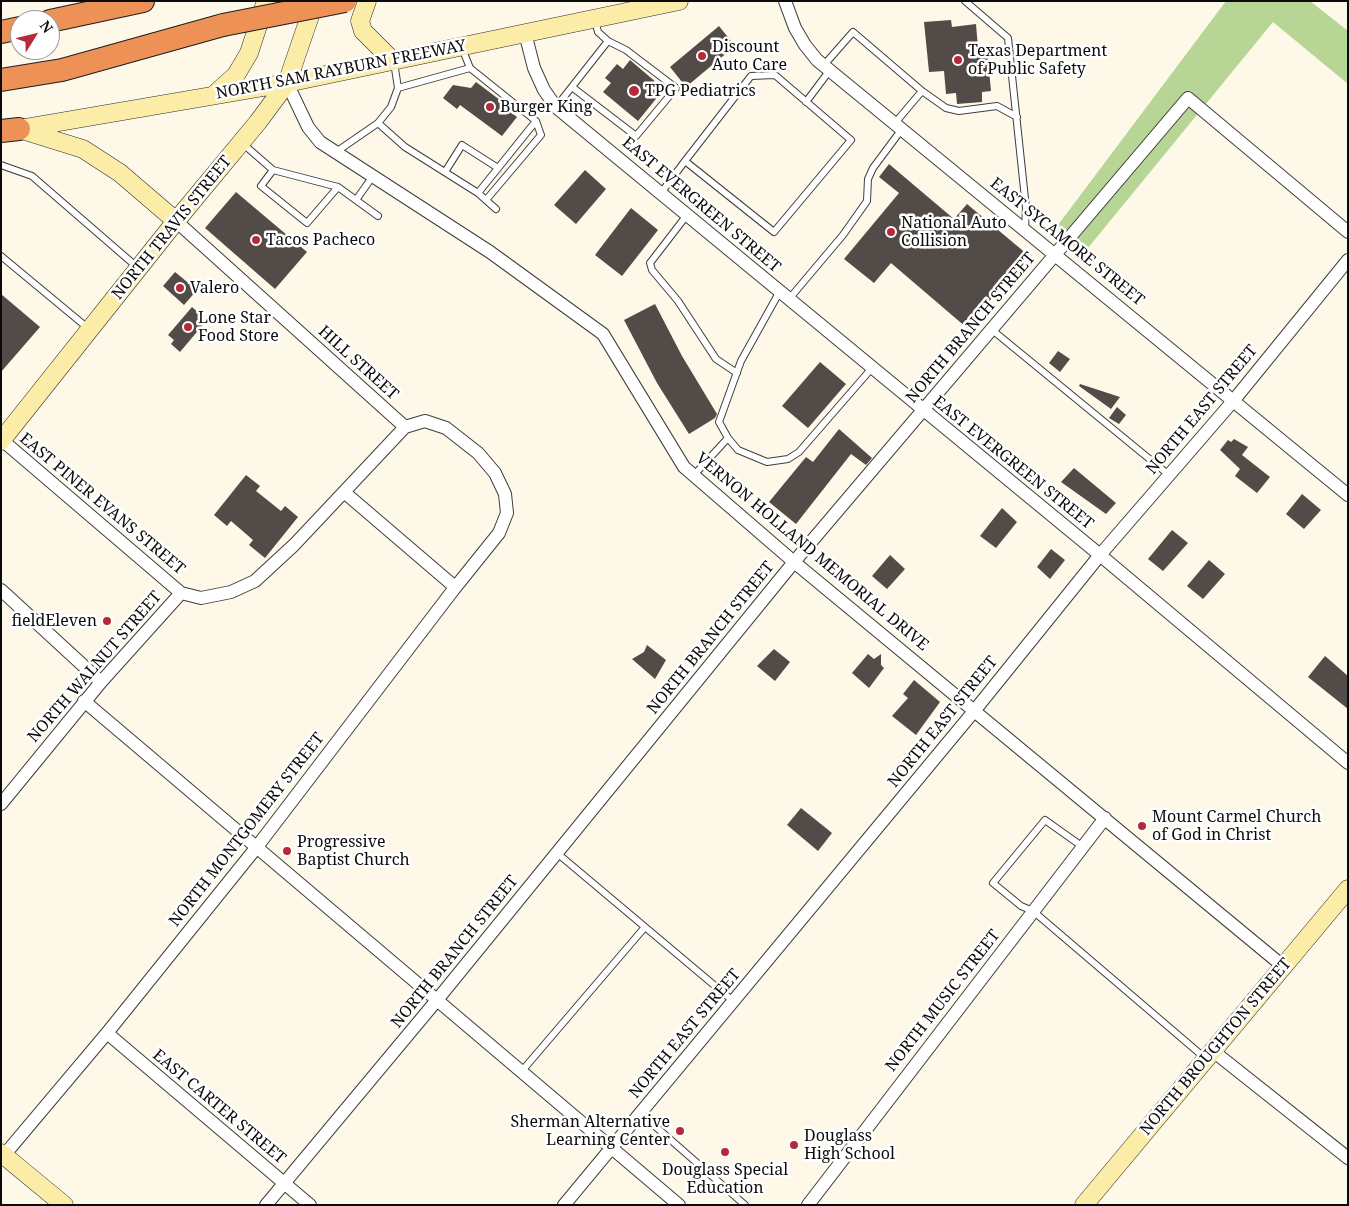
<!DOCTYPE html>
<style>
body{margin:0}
#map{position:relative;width:1349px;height:1206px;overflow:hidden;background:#fef8e9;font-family:"Noto Serif",serif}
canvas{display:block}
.frame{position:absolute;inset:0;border:2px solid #0b0b0b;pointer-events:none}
.north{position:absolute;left:10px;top:10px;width:50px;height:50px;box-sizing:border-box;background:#fff;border:1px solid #9d9d9d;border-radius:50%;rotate:54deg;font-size:14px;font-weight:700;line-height:20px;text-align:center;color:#0b0b0b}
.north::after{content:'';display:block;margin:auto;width:18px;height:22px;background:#b42a3b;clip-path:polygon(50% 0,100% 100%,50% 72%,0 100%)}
</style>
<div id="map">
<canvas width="1349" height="1206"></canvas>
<div class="frame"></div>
<div class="north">N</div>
</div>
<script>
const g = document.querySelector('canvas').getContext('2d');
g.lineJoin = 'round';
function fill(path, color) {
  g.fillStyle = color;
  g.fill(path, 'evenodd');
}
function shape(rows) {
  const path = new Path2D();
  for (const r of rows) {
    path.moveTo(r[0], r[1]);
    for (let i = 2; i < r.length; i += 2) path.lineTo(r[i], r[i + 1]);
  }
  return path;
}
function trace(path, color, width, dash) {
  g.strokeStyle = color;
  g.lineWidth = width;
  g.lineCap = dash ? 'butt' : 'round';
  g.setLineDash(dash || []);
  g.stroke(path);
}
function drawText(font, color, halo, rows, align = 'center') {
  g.font = font + ' "Noto Serif",serif';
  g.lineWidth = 5;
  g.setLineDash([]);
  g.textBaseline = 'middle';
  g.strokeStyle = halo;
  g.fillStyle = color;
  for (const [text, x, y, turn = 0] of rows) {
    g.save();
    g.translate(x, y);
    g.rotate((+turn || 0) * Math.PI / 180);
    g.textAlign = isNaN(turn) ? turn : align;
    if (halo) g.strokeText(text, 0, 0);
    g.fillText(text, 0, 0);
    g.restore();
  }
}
const forest = shape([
 [1226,1,1310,1,1348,31,1348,84,1273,22,1083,254,1055,229]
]);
const building = shape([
 [951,20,952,27,976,24,978,48,987,48,991,91,982,92,982,102,957,104,956,93,946,94,944,71,929,72,924,22],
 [719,26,735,46,686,87,670,67],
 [630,60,664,89,638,121,603,92,611,83,605,78,617,64,623,69],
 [476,82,504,103,502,105,517,117,502,136,460,105,457,109,443,98,453,85,471,88],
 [889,164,954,219,967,204,1028,255,967,328,891,263,874,283,844,259,899,193,879,177],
 [585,170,606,189,576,224,554,205],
 [236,192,307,252,275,289,205,228],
 [631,208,658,230,622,276,595,255],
 [175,272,197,290,184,305,163,286],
 [1,294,40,327,1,372],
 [655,304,682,356,717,414,715,418,689,434,657,383,624,320],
 [192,307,207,320,180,352,171,344,174,340,168,335],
 [1058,351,1070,359,1060,372,1049,363],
 [820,362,846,384,808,428,782,406],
 [1080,384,1120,397,1111,409,1079,386],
 [1117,407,1126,415,1119,424,1109,418],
 [839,429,872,458,866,465,851,454,796,524,769,502,806,457,813,462],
 [1234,439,1248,447,1242,455,1270,477,1257,493,1235,476,1240,469,1220,450,1228,440,1231,442],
 [1074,468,1116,503,1106,514,1061,482],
 [246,475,260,486,256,491,281,511,285,506,298,517,265,558,249,545,253,540,231,521,227,526,214,515],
 [1302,494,1321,510,1304,529,1286,514],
 [1002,508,1017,522,996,548,980,536],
 [1172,530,1188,543,1163,571,1148,559],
 [1051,549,1065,560,1050,579,1037,567],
 [890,555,905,569,887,589,872,576],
 [1209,560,1225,574,1203,599,1187,586],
 [647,645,666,660,655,679,632,659,644,652],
 [774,649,790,662,775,681,757,666],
 [868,654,874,659,881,654,881,665,884,668,869,688,852,673],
 [1325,656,1348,676,1348,709,1308,677],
 [914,680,940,702,916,735,892,716,908,698,903,694],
 [801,808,832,833,818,851,787,825]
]);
const lane = shape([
 [965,1,1008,38,1026,208,1025,229],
 [462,48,470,68,536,121,478,193,496,209],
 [824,65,853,32,922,91,946,108,959,111,997,106,1017,117],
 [572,87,636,136,676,88,626,50,608,41],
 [398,88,470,68],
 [806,102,830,70],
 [556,107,608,41,598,32,595,20],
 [378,123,405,147,478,193],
 [895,123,922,91],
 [242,143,273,170,338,187,378,216],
 [336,152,378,123,391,107,398,88,394,62],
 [1,165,32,176,137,267],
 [273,170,261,186,307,223,338,187],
 [445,172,462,145,498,168],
 [661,193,685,161,751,76,775,75,851,140,774,232,685,161],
 [356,200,373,176],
 [486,200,541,135,536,121],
 [687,215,650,263,652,270,678,301,716,359,737,373],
 [1,256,89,329],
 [780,291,741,361,719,422,728,438,738,450,767,462,788,459,799,452,872,368],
 [789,299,843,235,867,201,868,179,873,168,902,129],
 [991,329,1169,475],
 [694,475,728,438],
 [1083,847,1045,820,993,883,1021,906,1033,911,1205,1058],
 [557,853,733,1001],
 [521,1072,645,927],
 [640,1113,745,1205]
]);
const street = shape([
 [785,1,795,28,805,45,817,60,1348,495],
 [525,33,534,68,544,90,556,107,1100,555,1348,763],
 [287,83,308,127,320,142,490,252,603,334,684,467,794,562,1284,967],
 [2,440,181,593],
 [344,492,455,587],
 [1,590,101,682],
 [84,701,679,1205],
 [1,804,101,682,181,593,201,598,231,592,255,581,294,545,405,427],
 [107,1033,310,1205],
 [1213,1051,1348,1158],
 [1,1159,107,1033,256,848,454,589,499,533,507,513,505,494,495,473,478,453,446,428,425,421,405,427,176,221],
 [266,1205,437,1000,794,562,1188,98,1348,232],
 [564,1205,975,710,1100,555,1234,400,1348,260],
 [808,1205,1105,818]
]);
const secondary = shape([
 [367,1,360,21,363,31,393,61],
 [215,94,236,75,249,53,266,1],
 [22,130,83,149,120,173,176,221],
 [7,131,287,83,679,1],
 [1,441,176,221,258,122,287,83,315,1],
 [1,1153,64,1205],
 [1084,1205,1348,889]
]);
const highway = shape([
 [50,21,143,1],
 [1,32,20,28],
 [1,80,62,70,223,25],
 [1,131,19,129]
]);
const highwayBridge = shape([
 [223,25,345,1]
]);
const markers = [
 [702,56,5,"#b42a3b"],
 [958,60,5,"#b42a3b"],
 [634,91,6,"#b42a3b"],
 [490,107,5,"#b42a3b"],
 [891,232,5,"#b42a3b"],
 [256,240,5,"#b42a3b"],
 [180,288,5,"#b42a3b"],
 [188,327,5,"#b42a3b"],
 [107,621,5,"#b42a3b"],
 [1142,826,5,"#b42a3b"],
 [287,851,5,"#b42a3b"],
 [680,1131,5,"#b42a3b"],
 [794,1145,5,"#b42a3b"],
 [725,1152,5,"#b42a3b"]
];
const poiNames = [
 ["Discount",712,47],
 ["Auto Care",712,65],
 ["Texas Department",968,51],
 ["of Public Safety",968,69],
 ["TPG Pediatrics",645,91],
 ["Burger King",500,107],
 ["National Auto",901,223],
 ["Collision",901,241],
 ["Tacos Pacheco",266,240],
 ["Valero",190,288],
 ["Lone Star",198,318],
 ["Food Store",198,336],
 ["fieldEleven",97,621,"right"],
 ["Mount Carmel Church",1152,817],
 ["of God in Christ",1152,835],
 ["Progressive",297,842],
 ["Baptist Church",297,860],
 ["Sherman Alternative",670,1122,"right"],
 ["Learning Center",670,1140,"right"],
 ["Douglass",804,1136],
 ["High School",804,1154],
 ["Douglass Special",725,1170,"center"],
 ["Education",725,1188,"center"]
];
const streetNames = [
 ["NORTH SAM RAYBURN FREEWAY",341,70,-11],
 ["EAST EVERGREEN STREET",701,205,40],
 ["NORTH TRAVIS STREET",172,228,-51],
 ["EAST SYCAMORE STREET",1067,242,39],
 ["NORTH BRANCH STREET",971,328,-50],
 ["HILL STREET",358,363,42],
 ["NORTH EAST STREET",1202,410,-50],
 ["EAST EVERGREEN STREET",1013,463,39],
 ["EAST PINER EVANS STREET",102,504,40],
 ["VERNON HOLLAND MEMORIAL DRIVE",812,552,40],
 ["NORTH BRANCH STREET",711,638,-51],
 ["NORTH WALNUT STREET",95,667,-49],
 ["NORTH EAST STREET",943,722,-51],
 ["NORTH MONTGOMERY STREET",247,830,-52],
 ["NORTH BRANCH STREET",455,952,-51],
 ["NORTH MUSIC STREET",943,1001,-52],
 ["NORTH EAST STREET",685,1034,-50],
 ["NORTH BROUGHTON STREET",1216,1047,-50],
 ["EAST CARTER STREET",219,1107,40]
];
fill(forest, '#b7d695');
fill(building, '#534b48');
trace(lane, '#3e3e3e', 8);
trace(street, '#3e3e3e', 14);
trace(secondary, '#2d2d2d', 19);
trace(highway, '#1c1c1c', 24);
trace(lane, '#fff', 6);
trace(street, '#fff', 12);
trace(secondary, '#fbeca7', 18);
trace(highway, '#ee9157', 22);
trace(highwayBridge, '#1c1c1c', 24, []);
trace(highwayBridge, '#ee9157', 22);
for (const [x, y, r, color] of markers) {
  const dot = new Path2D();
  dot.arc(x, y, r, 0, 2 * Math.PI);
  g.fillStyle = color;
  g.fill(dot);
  trace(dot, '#fff', 2);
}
drawText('16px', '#0b0b0b', '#fff', poiNames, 'left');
drawText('16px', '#0b0b0b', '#fff', streetNames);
</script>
